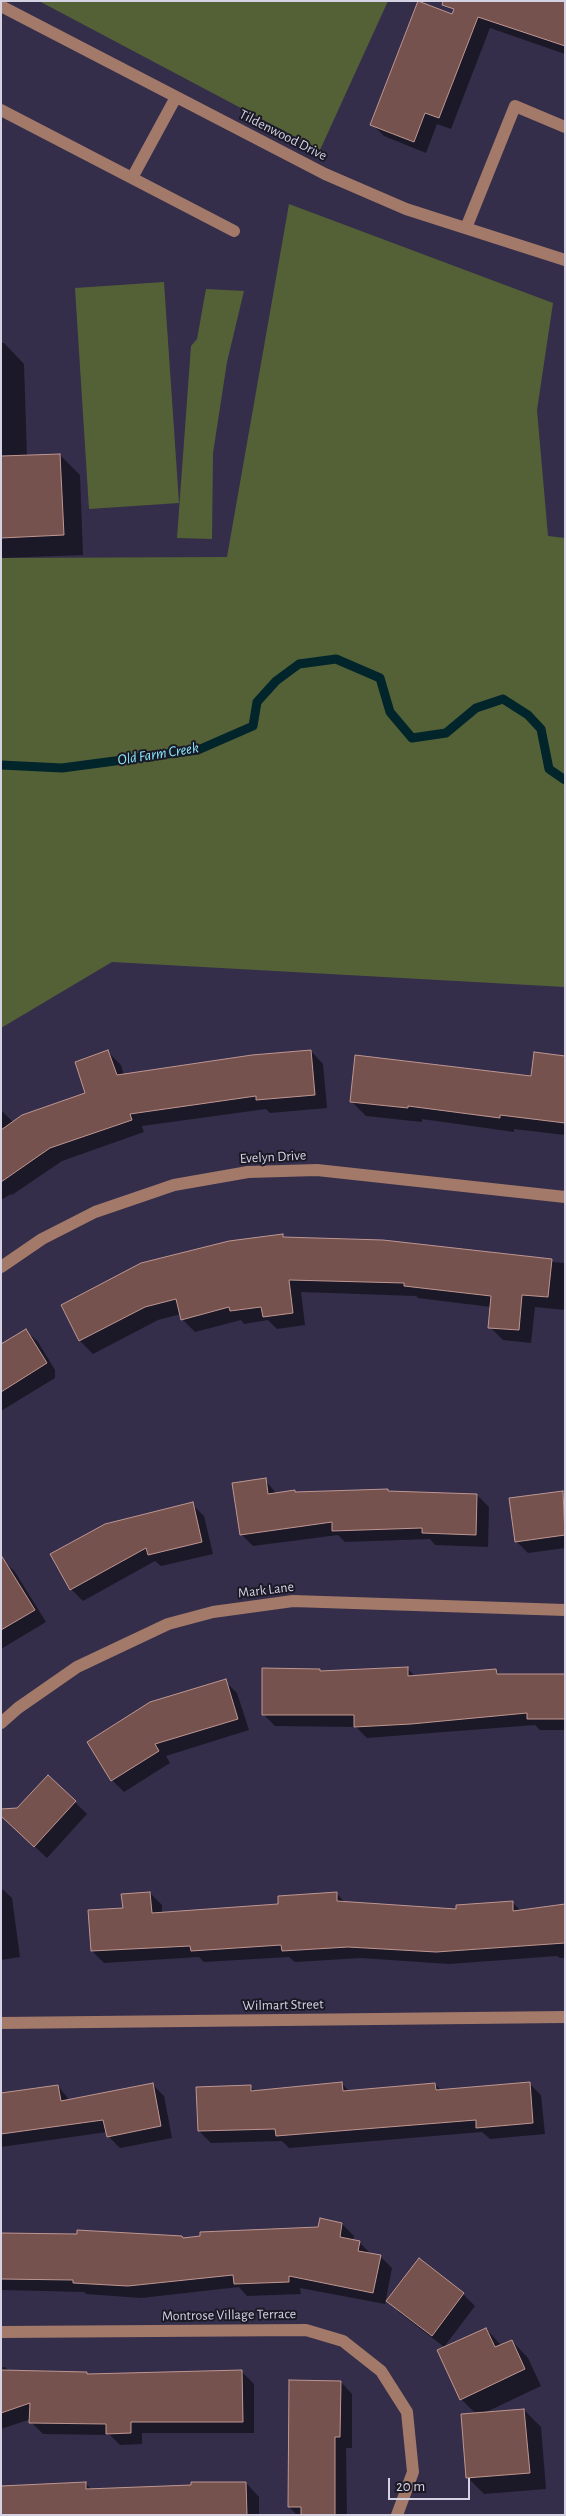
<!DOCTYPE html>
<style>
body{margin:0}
#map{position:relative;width:566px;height:2516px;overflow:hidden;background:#342e4a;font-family:"Alegreya Sans",sans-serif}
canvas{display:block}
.frame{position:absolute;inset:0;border:2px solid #d4d2e3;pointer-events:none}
.scale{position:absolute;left:388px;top:2478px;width:82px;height:22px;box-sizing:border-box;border:2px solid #d4d2e3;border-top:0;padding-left:6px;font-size:15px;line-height:18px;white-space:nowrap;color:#d4d2e3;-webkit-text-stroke:4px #1b1926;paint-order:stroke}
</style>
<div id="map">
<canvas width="566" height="2516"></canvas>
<div class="frame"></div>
<div class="scale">20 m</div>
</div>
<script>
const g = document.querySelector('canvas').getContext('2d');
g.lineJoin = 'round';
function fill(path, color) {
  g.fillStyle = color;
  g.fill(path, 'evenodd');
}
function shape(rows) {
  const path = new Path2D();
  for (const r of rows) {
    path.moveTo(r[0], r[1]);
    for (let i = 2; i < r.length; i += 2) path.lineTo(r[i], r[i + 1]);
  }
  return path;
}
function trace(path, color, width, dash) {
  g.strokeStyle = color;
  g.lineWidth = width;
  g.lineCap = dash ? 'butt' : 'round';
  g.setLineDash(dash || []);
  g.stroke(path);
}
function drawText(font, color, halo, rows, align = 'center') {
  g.font = font + ' "Alegreya Sans",sans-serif';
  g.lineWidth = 4;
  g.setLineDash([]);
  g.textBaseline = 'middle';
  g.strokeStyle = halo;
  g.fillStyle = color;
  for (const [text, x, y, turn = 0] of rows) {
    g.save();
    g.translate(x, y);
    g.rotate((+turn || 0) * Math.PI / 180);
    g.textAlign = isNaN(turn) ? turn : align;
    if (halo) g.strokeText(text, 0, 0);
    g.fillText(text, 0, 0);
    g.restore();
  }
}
const green = shape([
 [39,1,388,1,320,150],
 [289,204,553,303,537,410,548,536,565,538,565,987,112,962,1,1028,1,558,227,557],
 [164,282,179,503,89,509,75,288],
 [206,289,244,291,227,362,213,453,212,539,177,538,191,346,197,339]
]);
const shadow = shape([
 [565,1,565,54,490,28,451,129,437,124,426,153,384,136,372,124,453,15],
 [1,343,4,343,24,364,27,457,60,455,80,475,83,555,1,558],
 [311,1051,323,1064,327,1108,270,1113,266,1109,142,1126,144,1132,62,1161,12,1195,11,1194,1,1200,1,1110,14,1123,87,1094,108,1052,121,1065,124,1075],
 [565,1057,565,1135,514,1129,514,1132,422,1119,422,1122,366,1116,351,1101,532,1078],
 [282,1235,286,1239,565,1263,565,1310,535,1307,531,1343,503,1340,490,1327,491,1307,418,1298,416,1296,301,1292,305,1325,277,1329,268,1320,244,1324,241,1320,195,1332,182,1319,181,1314,158,1320,93,1354,80,1341,62,1305],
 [26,1331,38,1342,55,1370,55,1378,1,1411,1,1346],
 [265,1480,277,1494,295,1491,296,1493,388,1490,390,1493,477,1495,489,1507,488,1547,435,1545,430,1539,345,1542,338,1535,253,1546,241,1534],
 [562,1492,565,1495,565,1548,528,1553,516,1541],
 [192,1504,204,1516,213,1554,161,1566,155,1561,83,1601,71,1589],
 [3,1560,15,1572,46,1622,1,1649,1,1562],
 [408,1669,415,1676,496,1670,501,1676,565,1675,565,1730,540,1730,535,1725,367,1738,356,1727,275,1726,263,1714,319,1670,322,1672],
 [225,1681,237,1693,249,1730,166,1756,170,1763,124,1792,112,1780],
 [48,1776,87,1814,47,1858,19,1832],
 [1,1888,12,1898,20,1957,1,1960],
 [150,1893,162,1905,162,1913,280,1905,336,1893,346,1903,457,1910,512,1902,521,1911,565,1905,565,1958,560,1958,557,1956,449,1964,361,1958,295,1962,289,1957,204,1962,199,1957,104,1963,92,1951,124,1909],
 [529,2083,541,2095,545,2134,490,2139,482,2132,289,2148,282,2141,211,2143,199,2131,251,2087,256,2092,342,2084,350,2092,435,2084,442,2091],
 [152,2084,164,2096,172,2138,120,2148,108,2136,107,2132,1,2147,1,2094,58,2086,70,2101],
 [342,2224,354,2236,353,2241,359,2242,371,2254,380,2256,392,2268,385,2304,300,2288,301,2294,247,2296,239,2287,141,2298,86,2294,84,2292,1,2290,1,2234,184,2239,319,2228],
 [463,2294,475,2306,444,2347,400,2313,388,2301],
 [486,2329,502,2346,512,2341,528,2358,541,2386,482,2414,524,2410,541,2427,546,2489,484,2494,467,2477,476,2414,461,2399],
 [5,2367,10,2372,87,2373,89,2376,242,2372,254,2384,254,2433,142,2433,142,2444,120,2445,110,2435,43,2434,31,2422,31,2419,1,2429,1,2368],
 [341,2382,352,2394,352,2448,346,2448,347,2515,297,2515,289,2507],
 [85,2483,92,2490,246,2483,259,2497,259,2515,1,2515]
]);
const stream = shape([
 [1,765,62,768,198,750,253,726,257,702,276,681,299,664,336,659,380,678,390,712,412,738,446,733,476,708,503,699,528,715,541,729,549,769,565,780]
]);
const building = shape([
 [418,1,452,14,454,9,442,5,443,1,565,1,565,46,478,17,439,118,425,113,414,142,370,125,418,1],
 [60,454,64,535,1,538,1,456,60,454],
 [108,1050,117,1075,252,1055,311,1050,315,1095,256,1100,256,1096,130,1114,132,1120,50,1148,1,1182,1,1130,22,1115,85,1093,75,1062,108,1050],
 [534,1052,565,1056,565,1123,500,1115,500,1118,408,1106,408,1108,350,1102,355,1055,531,1076,534,1052],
 [283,1234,283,1237,383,1240,552,1259,548,1297,522,1295,519,1330,488,1328,491,1296,404,1286,404,1283,289,1280,293,1313,263,1317,261,1307,230,1311,229,1307,181,1320,176,1299,145,1307,79,1341,61,1305,141,1263,229,1241,283,1234],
 [26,1329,47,1363,1,1392,1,1344,26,1329],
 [266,1478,268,1494,295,1490,295,1492,388,1489,388,1491,477,1494,476,1535,422,1533,422,1528,332,1531,332,1522,240,1535,232,1483,266,1478],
 [563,1491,565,1535,515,1542,509,1498,563,1491],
 [193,1502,202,1542,148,1555,146,1548,70,1590,50,1554,105,1524,193,1502],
 [1,1555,35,1610,1,1630,1,1555],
 [408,1667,408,1676,496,1669,497,1674,565,1674,565,1719,527,1719,527,1713,411,1724,354,1727,354,1715,262,1715,262,1668,320,1669,320,1671,408,1667],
 [226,1679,238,1719,155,1744,159,1751,111,1781,87,1742,150,1702,226,1679],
 [48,1775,76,1801,34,1847,1,1816,1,1809,17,1808,48,1775],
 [150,1892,152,1913,278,1904,278,1896,337,1892,337,1901,456,1909,456,1905,513,1901,513,1911,565,1904,565,1943,436,1952,348,1947,282,1951,281,1945,191,1951,190,1946,91,1951,88,1910,123,1908,121,1894,150,1892],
 [342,2082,343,2091,435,2083,436,2090,530,2082,533,2123,476,2128,476,2120,276,2136,275,2129,198,2131,196,2087,251,2085,251,2091,342,2082],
 [153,2083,161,2126,107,2137,103,2120,1,2134,1,2093,58,2085,61,2101,153,2083],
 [320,2218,342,2223,340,2237,360,2241,358,2251,381,2255,373,2293,289,2276,289,2282,234,2284,233,2275,128,2286,73,2283,73,2280,1,2279,1,2233,77,2234,77,2230,182,2236,183,2238,200,2236,200,2232,318,2227,320,2218],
 [419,2258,464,2293,432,2336,386,2301,419,2258],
 [486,2328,495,2347,512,2340,525,2369,460,2400,437,2350,486,2328],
 [1,2370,87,2372,87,2374,242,2370,243,2422,131,2422,131,2433,106,2434,106,2424,29,2423,30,2403,1,2413,1,2370],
 [289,2380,341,2381,340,2437,335,2437,335,2515,301,2515,301,2507,288,2507,289,2380],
 [524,2409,530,2473,466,2478,461,2414,524,2409],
 [86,2482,86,2489,191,2485,191,2482,246,2482,247,2515,1,2515,1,2486,86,2482]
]);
const minor = shape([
 [1,6,325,174,406,209,565,260],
 [1,110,234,231],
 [132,178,176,97],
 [466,228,515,106,565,127],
 [1,1267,42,1239,95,1212,174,1185,248,1172,317,1170,565,1197],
 [1,1723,18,1708,77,1667,168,1624,213,1612,293,1601,565,1610],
 [1,2023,565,2017],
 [1,2332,306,2330,343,2341,381,2371,407,2412,413,2472,397,2515]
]);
const streetNames = [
 ["Tildenwood Drive",283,135,27],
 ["Evelyn Drive",273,1157,-3],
 ["Mark Lane",266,1590,-7],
 ["Wilmart Street",283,2005,-1],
 ["Montrose Village Terrace",229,2315,-1]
];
const waterNames = [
 ["Old Farm Creek",158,754,-9]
];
fill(green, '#546137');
fill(shadow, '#0007');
trace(stream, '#01252b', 9);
fill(building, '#76524e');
trace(building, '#be9691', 1);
trace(minor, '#a3796a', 12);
drawText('14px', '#d4d2e3', '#1b1926', streetNames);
drawText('italic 15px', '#85eafe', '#1b1926', waterNames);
</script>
